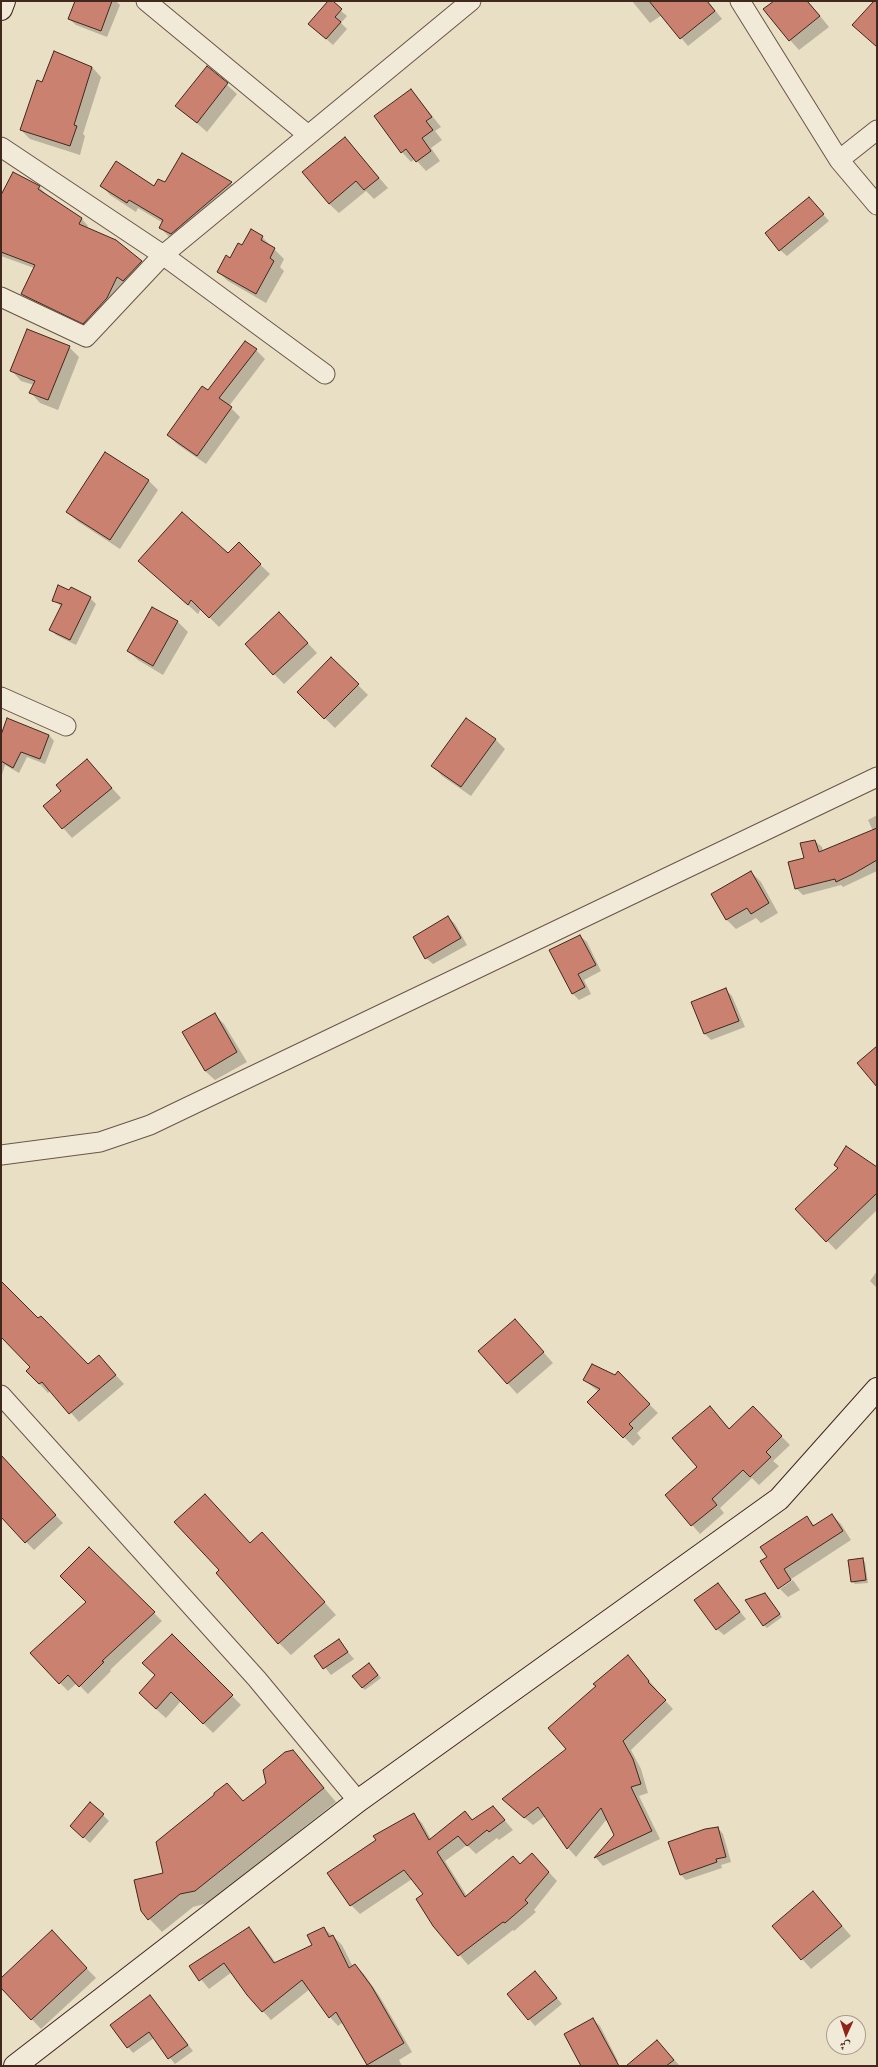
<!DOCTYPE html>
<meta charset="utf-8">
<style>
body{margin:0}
#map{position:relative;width:878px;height:2067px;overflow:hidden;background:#e9dfc5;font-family:"EB Garamond",Amiri,serif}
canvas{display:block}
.frame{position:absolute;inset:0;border:2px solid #40281c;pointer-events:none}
.north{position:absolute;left:826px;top:2015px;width:40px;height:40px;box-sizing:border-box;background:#f1ead9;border:1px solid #aa9c8d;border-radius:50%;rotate:183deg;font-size:11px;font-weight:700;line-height:16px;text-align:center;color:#40281c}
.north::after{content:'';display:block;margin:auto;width:14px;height:18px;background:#8f2418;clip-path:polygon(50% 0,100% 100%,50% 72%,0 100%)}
</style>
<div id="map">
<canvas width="878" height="2067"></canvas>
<div class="frame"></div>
<div class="north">ش</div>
</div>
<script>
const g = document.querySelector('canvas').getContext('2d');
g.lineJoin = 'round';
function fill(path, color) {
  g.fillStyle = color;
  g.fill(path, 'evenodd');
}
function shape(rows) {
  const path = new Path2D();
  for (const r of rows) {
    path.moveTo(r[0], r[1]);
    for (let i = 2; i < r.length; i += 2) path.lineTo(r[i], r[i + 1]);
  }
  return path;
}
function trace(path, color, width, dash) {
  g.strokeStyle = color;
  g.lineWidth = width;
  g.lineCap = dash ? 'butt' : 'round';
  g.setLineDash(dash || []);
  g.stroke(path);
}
const shadow = shape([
 [76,1,116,1,120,5,107,37,76,25,69,19],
 [329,1,347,16,341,23,347,29,333,45,316,30],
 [632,1,708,1,722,19,688,46,662,15,650,23],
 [776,1,808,1,829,27,799,50,790,40],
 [92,67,101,77,83,134,85,136,80,155,30,139,21,130,43,83],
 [207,67,237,94,207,132,177,106],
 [411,90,441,127,435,131,442,140,431,148,440,161,426,171,415,159,411,162,402,152],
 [345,138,388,188,374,199,366,191,339,213,329,204],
 [183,154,231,183,240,192,180,243,169,237,160,227,163,223,138,208,136,212,110,195,101,185,154,188,165,184],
 [14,173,39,187,46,194,45,195,82,219,88,226,86,228,116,241,148,268,130,287,124,282,114,305,90,329,28,300,22,294,34,268,1,256,1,196],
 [809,198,829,221,787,256,780,250],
 [262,237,284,259,280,267,284,271,266,303,228,281,218,272,243,246],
 [69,347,79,357,58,410,40,403,31,393,34,385,21,381,12,371],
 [256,350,265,359,229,406,240,417,206,464,177,444,168,435,208,391],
 [106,453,149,481,158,490,120,549,77,521,68,512],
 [239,544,270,574,219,627,201,609,198,614,149,570,228,554],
 [90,598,96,604,76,645,56,635,51,629,62,607,53,600],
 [152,608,178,622,188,632,163,675,138,660,128,651],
 [289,623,317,653,284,684,274,674],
 [331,658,368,695,335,728,298,692],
 [8,720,49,735,54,741,45,764,27,757,19,773,5,765,1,778,1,733],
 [495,739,505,749,471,796,442,776,433,766],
 [87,760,121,798,72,838,44,806,62,791],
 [877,815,877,871,843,887,841,885,803,895,796,888,805,858,815,841,822,847,823,851,873,831,868,820],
 [751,872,761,882,778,913,761,923,756,918,736,929,726,919],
 [448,917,455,924,467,945,433,964,426,958],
 [580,936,587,942,601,971,584,980,591,994,579,1000,572,993],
 [726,990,732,996,745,1027,711,1040,705,1034,692,1003],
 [215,1015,224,1024,247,1062,215,1080,205,1071],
 [877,1168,877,1210,836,1250,796,1209],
 [877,1271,877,1288,870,1281],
 [1,1282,88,1366,99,1357,124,1384,79,1422,51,1390,48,1393,27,1371,32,1367,1,1327],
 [515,1320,553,1363,517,1394,479,1351],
 [618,1373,658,1413,637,1433,641,1438,633,1446,589,1402,599,1392,584,1380,615,1376],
 [710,1407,730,1429,753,1408,790,1445,773,1461,779,1466,759,1485,752,1478,720,1508,724,1513,700,1534,666,1495,698,1467],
 [1,1459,63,1523,34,1550,1,1516],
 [832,1515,841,1524,851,1540,779,1587,779,1589,761,1562,769,1557,807,1518,815,1526],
 [262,1533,336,1615,291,1655,279,1643,250,1544],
 [89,1548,162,1621,110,1670,111,1671,88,1694,77,1683,68,1691,60,1683,88,1602],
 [862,1559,865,1562,868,1583,855,1584,852,1581],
 [793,1580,800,1590,788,1597,780,1589],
 [718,1584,746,1619,724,1635,717,1629],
 [767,1597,782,1617,767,1628,764,1625],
 [172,1635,241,1705,213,1733,181,1701,166,1718,149,1703,156,1675],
 [339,1641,354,1659,331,1675,316,1656],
 [636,1665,657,1690,656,1691,673,1709,631,1750,641,1769,648,1793,639,1796,660,1839,603,1866,596,1858,615,1836,607,1819,576,1857,568,1848,545,1816,533,1825,512,1807,567,1749],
 [372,1667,381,1678,365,1690,362,1687],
 [293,1751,336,1802,208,1903,193,1907,162,1932,142,1911,164,1874,227,1784,244,1802,267,1783],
 [464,1812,473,1821,501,1816,513,1830,499,1840,497,1838,476,1854,467,1845,445,1861,467,1896,520,1864,532,1854,557,1881,534,1910,536,1912,514,1931,513,1930,468,1965,434,1925,424,1894,412,1879,360,1914,351,1905,413,1814,422,1823,431,1839],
 [103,1815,109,1821,90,1843,78,1832],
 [718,1828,723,1834,731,1862,721,1865,722,1868,686,1880,680,1874],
 [813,1892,851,1936,811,1969,773,1926],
 [248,1928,257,1937,276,1963,313,1945,323,1928,333,1936,342,1945,353,1967,355,1965,364,1974,380,1997,412,2052,399,2060,402,2066,370,2066,343,2022,338,2026,330,2017,310,1989,271,2020,247,1994,232,1972,209,1989,191,1967],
 [61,1942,96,1978,41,2029,1,1987,1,1979],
 [535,1972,562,2004,535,2026,508,1994],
 [150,1996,193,2051,175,2064,154,2038,133,2053,128,2047],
 [593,2019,600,2026,618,2061,609,2066,582,2066],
 [657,2041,680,2066,627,2066]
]);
const building = shape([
 [75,1,112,1,101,31,68,19,75,1],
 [328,1,333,1,342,9,335,17,341,22,326,39,308,24,328,1],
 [649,1,707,1,715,11,680,39,649,1],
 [774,1,807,1,820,16,789,41,763,9,774,1],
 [874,1,877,1,877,47,852,25,874,1],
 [54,51,92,67,74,125,77,126,70,146,20,130,37,80,42,82,54,51],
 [207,66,228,83,197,123,175,106,207,66],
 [411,89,432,117,426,121,433,130,422,138,431,151,416,162,406,149,401,153,374,116,411,89],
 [345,137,379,178,364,190,356,181,329,204,302,172,345,137],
 [182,153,232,182,171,234,159,228,163,220,129,200,127,203,100,186,116,161,154,186,158,179,165,182,182,153],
 [13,172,40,186,38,189,82,218,79,224,116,240,142,261,123,281,117,277,107,298,83,324,21,294,35,265,1,252,1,195,13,172],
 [809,197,824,214,779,251,765,233,809,197],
 [251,229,263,236,261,240,275,248,270,258,274,261,256,294,217,272,226,255,230,258,238,243,242,245,251,229],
 [27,329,70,346,48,400,29,393,35,381,10,371,27,329],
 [245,341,257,349,219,398,232,407,197,456,167,435,202,386,208,390,245,341],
 [105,452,149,480,110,540,66,512,105,452],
 [182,512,228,553,239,542,261,564,209,618,191,600,188,605,138,561,182,512],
 [58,585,69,590,71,587,91,597,70,640,49,630,62,604,52,601,58,585],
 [152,607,178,621,153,666,127,651,152,607],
 [279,612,308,643,273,675,245,644,279,612],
 [331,657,359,684,324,719,297,692,331,657],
 [7,718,49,735,40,759,21,752,13,768,1,761,1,735,7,718],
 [466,718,496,739,461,787,431,766,466,718],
 [87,759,112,788,62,829,43,806,61,791,56,785,87,759],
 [877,828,877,860,853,874,836,882,835,879,795,889,788,862,804,858,800,843,815,840,819,852,877,828],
 [751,871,769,903,751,914,747,908,726,920,711,894,751,871],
 [448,916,461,938,425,959,413,937,448,916],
 [580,935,596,965,578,974,585,987,572,994,549,950,580,935],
 [726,988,739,1021,704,1034,691,1002,726,988],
 [215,1013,237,1052,205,1071,182,1032,215,1013],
 [877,1046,877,1087,857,1063,877,1046],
 [846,1146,877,1167,877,1193,826,1242,795,1209,838,1168,834,1165,846,1146],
 [1,1281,38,1318,41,1316,88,1364,99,1355,116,1375,69,1414,42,1382,39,1384,26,1371,30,1367,1,1337,1,1281],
 [515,1319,544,1352,507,1384,478,1351,515,1319],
 [592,1364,615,1375,618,1371,650,1404,629,1424,633,1428,623,1438,587,1402,600,1389,583,1380,592,1364],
 [710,1406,729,1429,753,1406,782,1436,766,1452,771,1457,750,1477,743,1470,712,1499,717,1505,691,1526,665,1495,697,1467,672,1438,710,1406],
 [1,1455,56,1515,25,1543,1,1517,1,1455],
 [205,1494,250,1543,262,1532,325,1602,278,1644,216,1573,219,1570,174,1522,205,1494],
 [832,1514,843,1531,784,1569,791,1580,778,1589,760,1561,767,1557,760,1547,807,1516,813,1526,832,1514],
 [89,1547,155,1612,102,1661,104,1662,79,1687,68,1675,59,1684,30,1653,86,1602,60,1576,89,1547],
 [863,1558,866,1580,851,1582,848,1560,863,1558],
 [718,1583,740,1612,716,1630,694,1600,718,1583],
 [765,1593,780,1614,763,1626,745,1600,765,1593],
 [172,1634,233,1695,203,1724,171,1692,156,1709,139,1693,155,1675,142,1663,172,1634],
 [339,1639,348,1652,323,1669,314,1656,339,1639],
 [628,1655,649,1681,648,1682,666,1700,623,1741,633,1759,641,1784,631,1787,652,1831,594,1858,614,1835,601,1808,567,1849,538,1807,524,1818,502,1799,566,1749,548,1728,596,1686,593,1684,628,1655],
 [369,1663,378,1675,362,1688,352,1676,369,1663],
 [293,1750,324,1788,195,1891,180,1894,148,1920,141,1911,134,1880,163,1873,156,1842,214,1795,214,1793,227,1783,243,1801,266,1783,263,1770,285,1752,293,1750],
 [90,1802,104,1814,83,1838,70,1826,90,1802],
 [493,1806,505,1820,489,1832,487,1830,467,1846,458,1836,437,1852,465,1897,513,1856,520,1864,532,1853,549,1872,525,1900,528,1903,505,1923,503,1922,458,1956,433,1926,416,1899,423,1894,404,1870,350,1906,327,1873,376,1840,373,1836,414,1813,429,1840,465,1811,472,1820,493,1806],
 [718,1827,726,1857,716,1859,717,1862,680,1875,668,1842,705,1829,718,1827],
 [813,1891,842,1926,801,1960,772,1926,813,1891],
 [249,1927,274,1963,312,1945,307,1935,324,1927,329,1937,333,1935,349,1968,355,1964,372,1987,404,2043,367,2065,336,2012,329,2018,302,1980,262,2012,247,1995,224,1963,199,1981,189,1966,249,1927],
 [52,1930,87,1968,31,2020,1,1988,1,1978,52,1930],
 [535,1971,557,1998,528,2020,507,1994,535,1971],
 [150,1995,188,2045,168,2059,149,2032,127,2048,110,2025,150,1995],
 [593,2018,619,2066,581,2066,564,2034,593,2018],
 [657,2040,674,2060,666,2066,626,2066,657,2040]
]);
const street = shape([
 [146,1,308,135],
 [740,1,839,160,877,205],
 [1,147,163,255,325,374],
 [839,160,877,130],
 [1,297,86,337,163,255,471,1],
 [1,697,66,726],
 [1,1155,100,1142,150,1125,877,777],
 [1,1395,257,1679,358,1801]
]);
const secondary = shape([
 [1,9,4,1],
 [15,2066,358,1801,779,1499,877,1389]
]);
fill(shadow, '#0003');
fill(building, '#cb816f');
trace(building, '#40281c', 1);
trace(street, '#6a5646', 21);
trace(secondary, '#40281c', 24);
trace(street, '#f1ead9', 19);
trace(secondary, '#f1ead9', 22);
</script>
